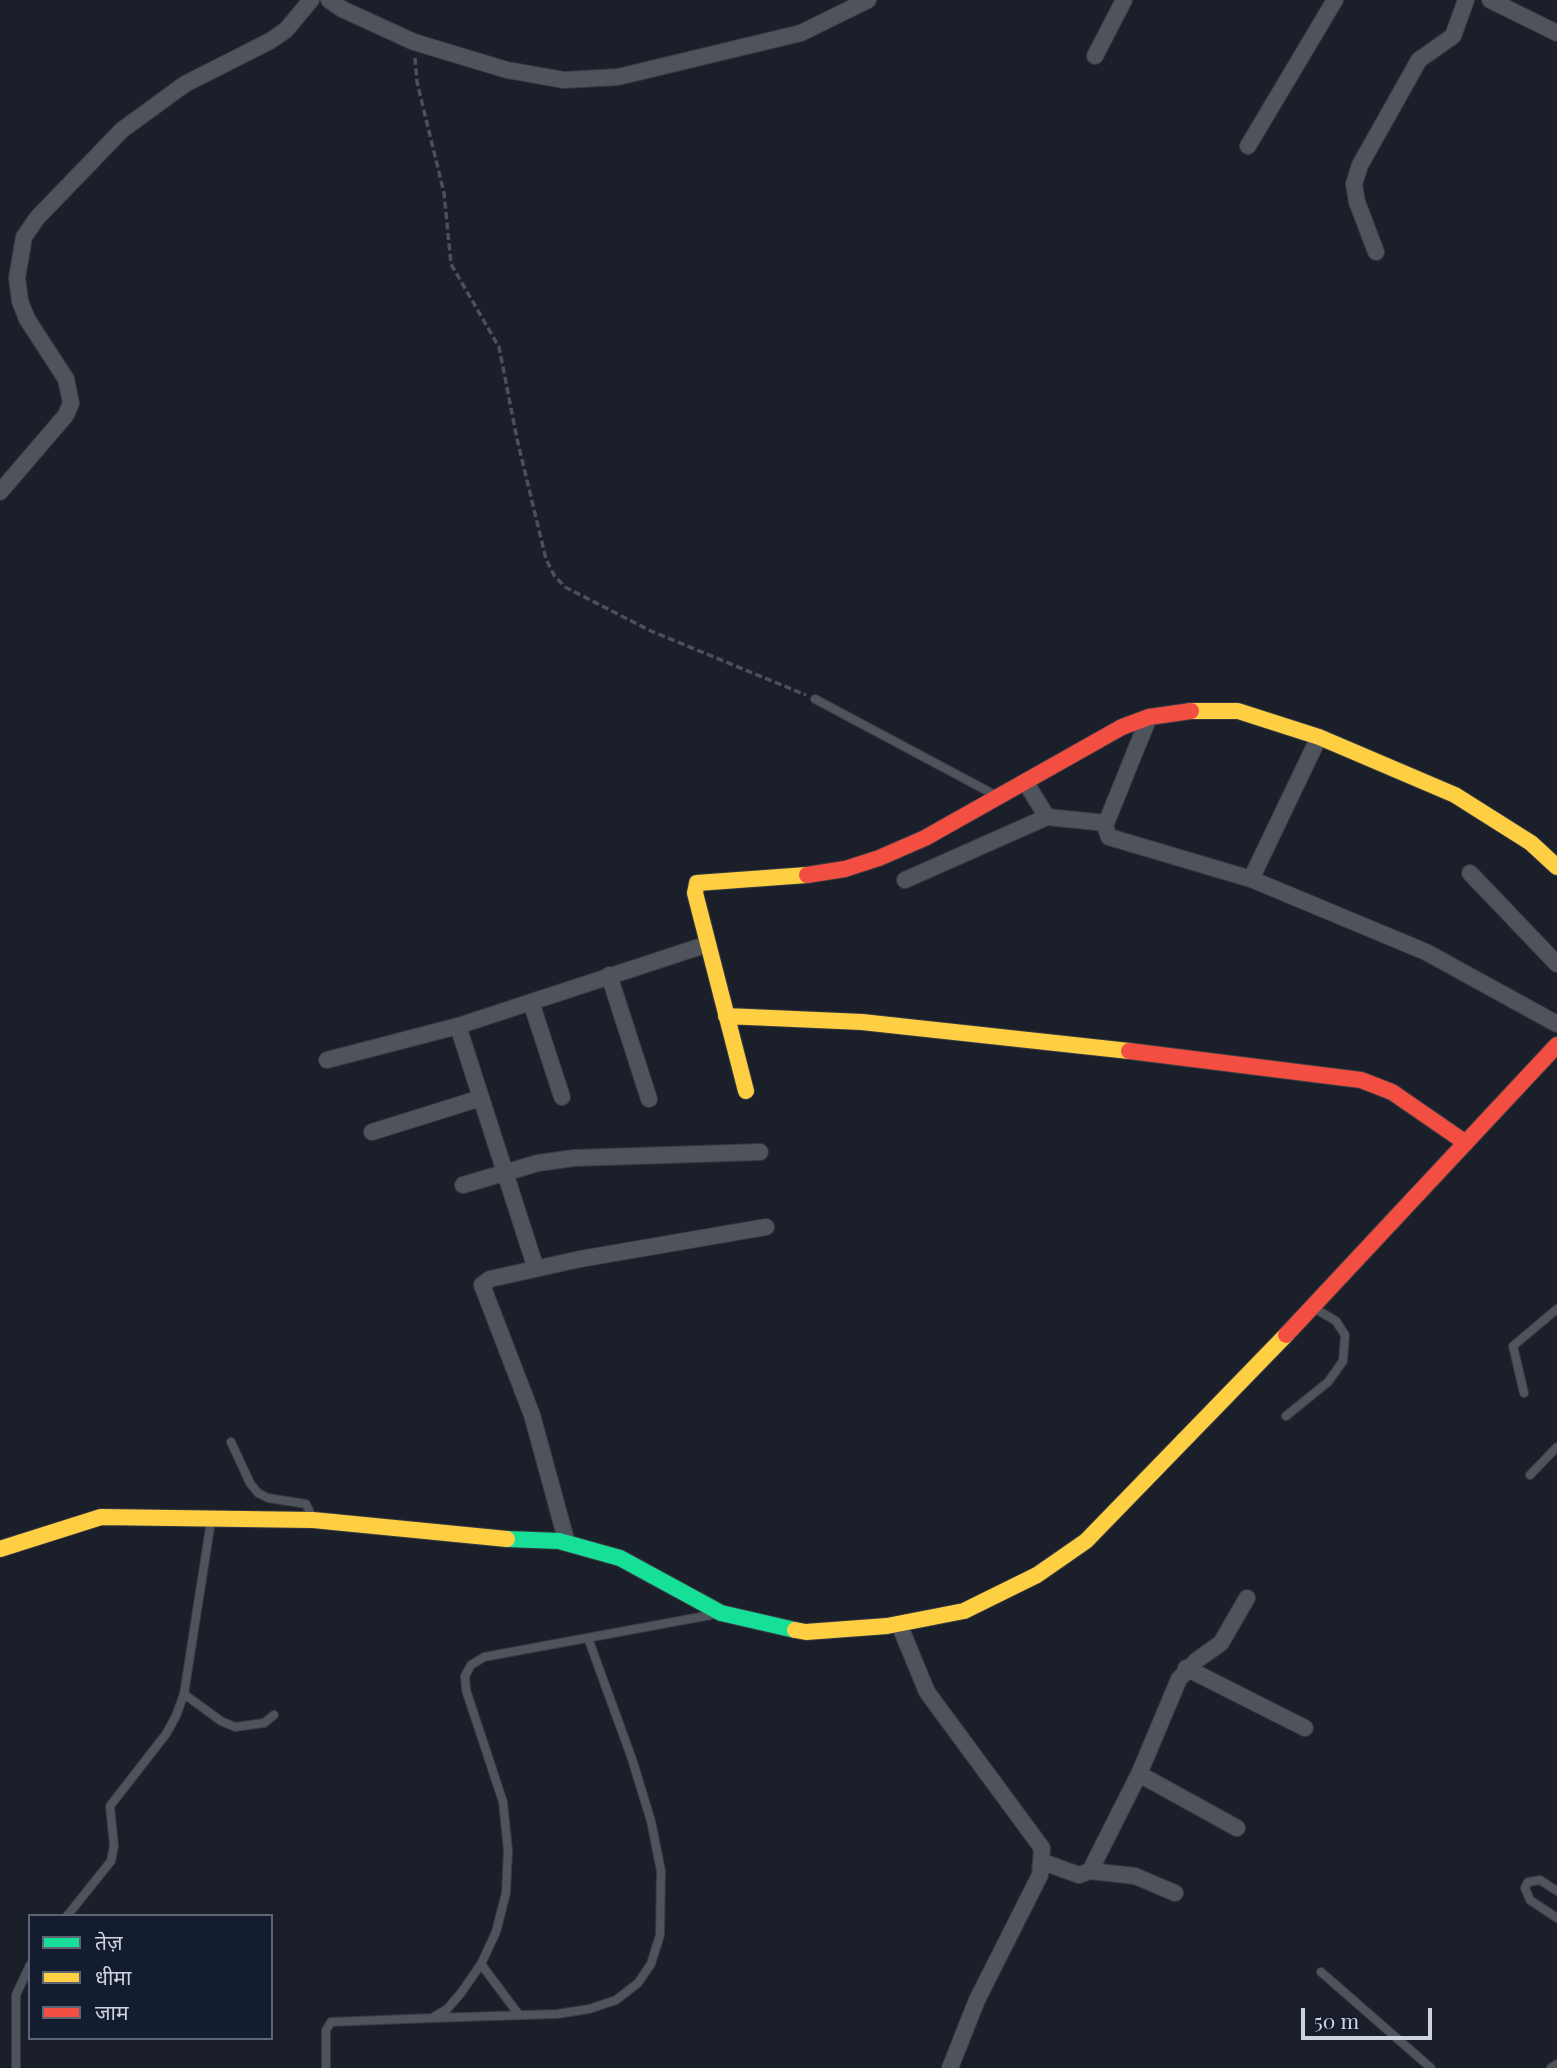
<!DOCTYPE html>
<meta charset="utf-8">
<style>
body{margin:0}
#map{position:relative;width:1557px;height:2068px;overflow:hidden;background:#1a1f29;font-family:"Playfair Display","Noto Sans Devanagari",serif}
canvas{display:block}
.legend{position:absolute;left:28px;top:1914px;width:245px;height:126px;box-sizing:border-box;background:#141d2f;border:2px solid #5e6676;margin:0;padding:9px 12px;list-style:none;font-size:21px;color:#cdd3e0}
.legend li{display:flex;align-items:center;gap:14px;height:35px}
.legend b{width:35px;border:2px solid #5e6676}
.scale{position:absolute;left:1301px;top:2008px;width:131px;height:32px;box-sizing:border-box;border:4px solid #cdd3e0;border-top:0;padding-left:9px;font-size:21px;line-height:24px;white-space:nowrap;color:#cdd3e0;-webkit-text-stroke:5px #141d2f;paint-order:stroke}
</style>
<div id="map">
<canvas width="1557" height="2068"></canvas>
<ul class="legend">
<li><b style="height:9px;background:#16e098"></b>तेज़</li>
<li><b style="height:9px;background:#ffcf43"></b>धीमा</li>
<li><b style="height:9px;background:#f24e42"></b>जाम</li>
</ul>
<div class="scale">50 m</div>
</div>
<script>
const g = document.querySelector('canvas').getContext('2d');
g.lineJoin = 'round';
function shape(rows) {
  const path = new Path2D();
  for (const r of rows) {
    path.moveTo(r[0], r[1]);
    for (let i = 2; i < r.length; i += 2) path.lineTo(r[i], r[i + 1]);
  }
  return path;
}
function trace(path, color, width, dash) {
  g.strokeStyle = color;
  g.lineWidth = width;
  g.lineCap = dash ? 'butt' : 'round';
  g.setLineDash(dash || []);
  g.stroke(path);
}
const path = shape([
 [415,58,417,82,444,193,451,264,499,347,517,439,546,559,554,575,565,587,651,631,806,695]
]);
const lane = shape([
 [815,699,995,795],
 [1524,1393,1513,1346,1557,1309],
 [1286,1416,1328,1382,1343,1361,1345,1335,1336,1321,1314,1308],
 [231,1442,250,1483,258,1493,268,1498,306,1504,312,1517],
 [1530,1475,1557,1447],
 [184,1694,221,1721,235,1727,264,1723,274,1715],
 [1557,1891,1540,1880,1528,1882,1525,1888,1530,1900,1557,1918],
 [67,1916,111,1861,114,1846,110,1806,166,1734,176,1716,184,1694,211,1521],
 [481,1964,519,2015],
 [1321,1972,1431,2068],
 [433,2018,557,2014,589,2009,616,2000,638,1983,651,1964,660,1935,661,1871,651,1821,632,1759,588,1638],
 [16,2068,16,1995,30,1965],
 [326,2068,326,2030,331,2022,432,2018,447,2009,461,1993,481,1964,496,1932,506,1893,508,1850,503,1802,466,1690,465,1676,471,1665,484,1657,711,1615],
 [1551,2068,1557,2064]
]);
const street = shape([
 [329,0,342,9,414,42,507,70,564,80,618,77,801,33,868,0],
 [1490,0,1557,33],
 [1095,56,1124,0],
 [1248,146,1335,0],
 [1376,252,1357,202,1354,184,1360,165,1419,60,1453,36,1466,0],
 [0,492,66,415,71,403,66,379,27,319,20,301,17,278,24,237,37,218,122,130,185,84,270,41,286,30,311,0],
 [1149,717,1105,826,1109,837,1251,879,1426,952,1557,1024],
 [1026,783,1047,817],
 [1470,873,1557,964],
 [1251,879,1319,737],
 [905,880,1047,817,1106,823],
 [609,975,649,1099],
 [531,1002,562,1097],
 [458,1026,536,1269],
 [327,1060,458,1026,708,944],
 [372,1132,481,1098],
 [463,1185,538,1163,574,1158,760,1152],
 [567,1543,532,1415,482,1285,490,1279,580,1259,766,1227],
 [899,1624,927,1692,1042,1848,1040,1875,977,2000,950,2068],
 [1186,1668,1305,1728],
 [1139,1774,1237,1828],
 [1043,1862,1079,1875,1090,1871,1139,1774,1179,1679,1197,1660,1221,1643,1247,1598],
 [1090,1871,1135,1876,1175,1893]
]);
const fast = shape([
 [507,1539,559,1541,620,1558,721,1613,795,1630]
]);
const slow = shape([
 [1191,711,1238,711,1319,737,1455,795,1531,843,1557,867],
 [726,1016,862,1022,1129,1051],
 [746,1091,695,893,697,883,807,875],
 [0,1549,101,1517,313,1520,507,1539],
 [795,1630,806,1632,887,1626,964,1611,1037,1575,1086,1541,1286,1335]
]);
const jam = shape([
 [807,875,845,869,879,858,925,838,1122,727,1149,717,1191,711],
 [1129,1051,1361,1080,1392,1092,1466,1143],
 [1286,1335,1557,1045]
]);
trace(lane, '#373a42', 10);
trace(street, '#373a42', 18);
trace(fast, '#373a42', 18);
trace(slow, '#373a42', 18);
trace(jam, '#373a42', 18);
trace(path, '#4c5058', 3.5, [7, 3.5]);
trace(lane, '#4f535b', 8);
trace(street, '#4f535b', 16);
trace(fast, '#16e098', 16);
trace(slow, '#ffcf43', 16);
trace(jam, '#f24e42', 16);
</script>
